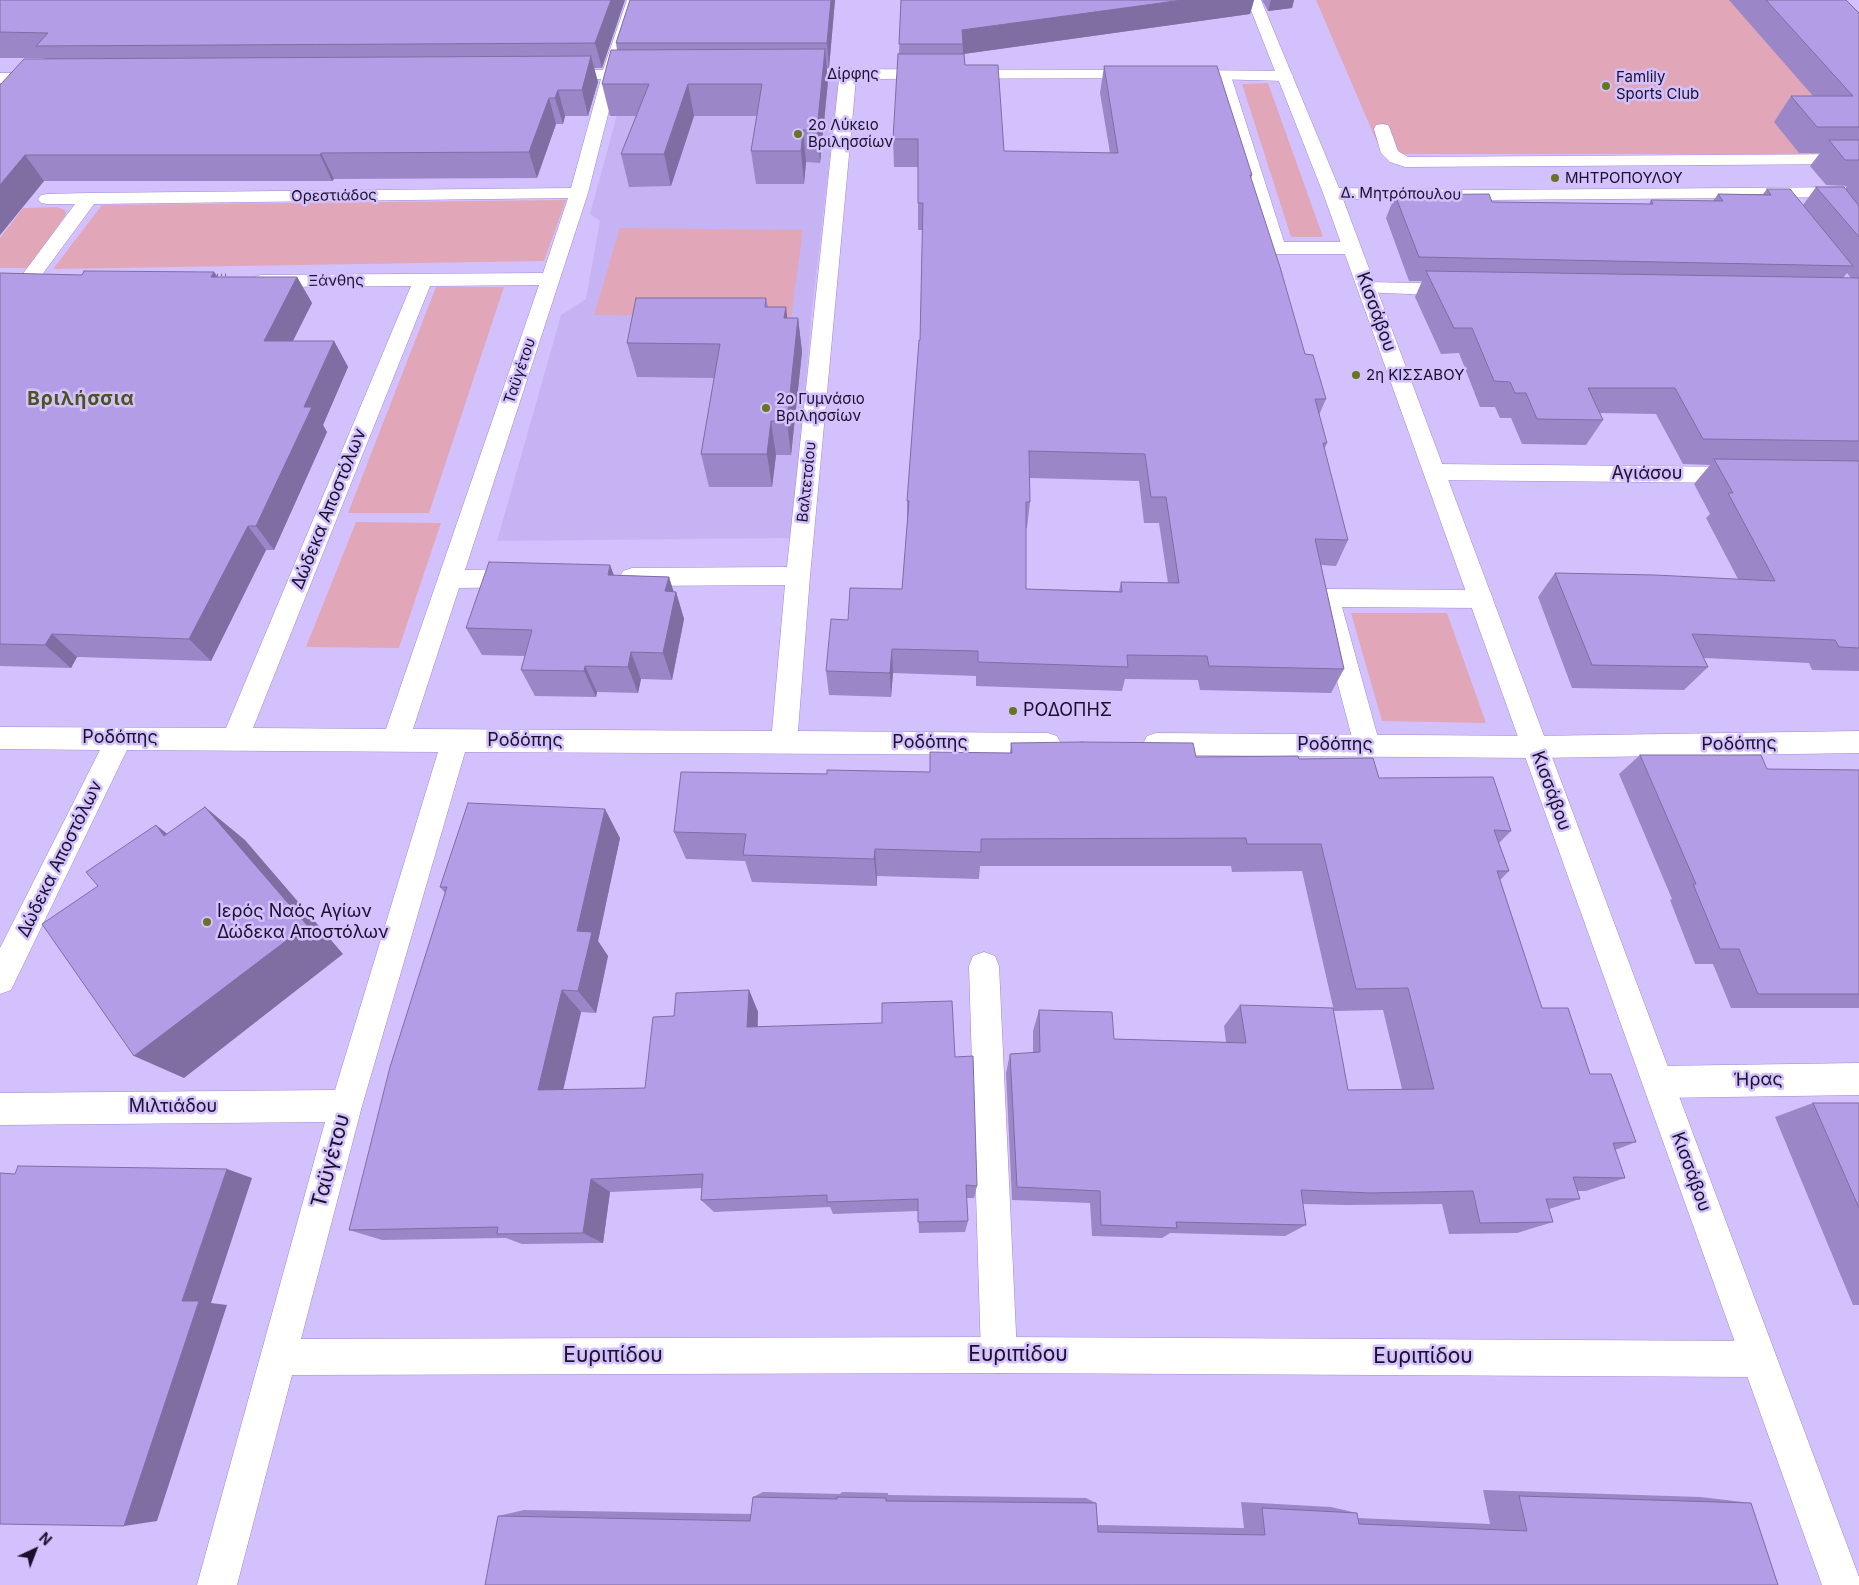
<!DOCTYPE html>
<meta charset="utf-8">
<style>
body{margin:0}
#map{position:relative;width:1859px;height:1585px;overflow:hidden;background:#d3c1fe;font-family:Inter,sans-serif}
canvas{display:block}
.north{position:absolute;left:10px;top:1525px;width:50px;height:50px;-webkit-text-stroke:4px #d3c1fe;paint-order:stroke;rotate:43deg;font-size:14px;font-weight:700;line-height:20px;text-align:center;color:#1a102b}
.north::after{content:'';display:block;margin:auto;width:18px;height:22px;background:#1a102b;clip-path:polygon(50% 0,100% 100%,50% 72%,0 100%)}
</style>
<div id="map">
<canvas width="1859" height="1585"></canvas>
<div class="north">N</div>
</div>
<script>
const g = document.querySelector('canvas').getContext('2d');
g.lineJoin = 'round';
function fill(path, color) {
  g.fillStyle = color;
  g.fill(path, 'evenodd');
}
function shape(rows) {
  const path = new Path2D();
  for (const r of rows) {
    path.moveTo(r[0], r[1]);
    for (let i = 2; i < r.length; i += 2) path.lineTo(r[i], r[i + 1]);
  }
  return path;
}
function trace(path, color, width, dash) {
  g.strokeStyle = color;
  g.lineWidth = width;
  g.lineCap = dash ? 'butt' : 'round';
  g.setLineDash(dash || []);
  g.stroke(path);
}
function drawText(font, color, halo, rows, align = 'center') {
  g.font = font + ' Inter,sans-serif';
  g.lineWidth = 5;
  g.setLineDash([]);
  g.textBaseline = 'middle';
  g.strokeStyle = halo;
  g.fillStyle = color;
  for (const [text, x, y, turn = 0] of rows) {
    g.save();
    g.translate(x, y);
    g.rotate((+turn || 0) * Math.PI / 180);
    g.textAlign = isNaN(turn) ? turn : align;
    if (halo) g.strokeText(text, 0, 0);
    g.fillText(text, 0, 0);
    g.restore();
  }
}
const built = shape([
 [627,78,839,79,812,310,792,538,497,541,561,315,586,299,600,221,590,214]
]);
const green = shape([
 [1316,0,1765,0,1859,18,1859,154,1382,154],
 [1268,83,1323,237,1291,237,1242,84],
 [566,200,544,261,53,269,102,205],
 [57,207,65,210,66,214,29,268,0,268,0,238,23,208],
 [620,228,803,230,791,317,594,315],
 [436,287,504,287,429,513,348,513],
 [356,522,441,523,399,648,306,647],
 [1351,613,1447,613,1486,723,1382,721]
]);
const path = shape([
 [213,275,227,275]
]);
const service = shape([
 [1223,71,1229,73,1231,76,1286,248,1284,252,1277,254,1270,252,1268,248,1215,76,1217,73,1223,71],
 [1382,124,1388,125,1390,129,1398,151,1408,157,1859,154,1859,164,1405,167,1390,162,1381,153,1374,129,1376,125,1382,124],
 [1327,589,1481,590,1490,592,1493,599,1490,606,1481,608,1342,607,1380,745,1376,753,1367,756,1358,753,1354,745,1315,598,1318,591,1327,589],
 [984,952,995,956,999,966,1017,1355,1012,1368,999,1373,986,1368,981,1355,969,966,973,956,984,952]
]);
const minor = shape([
 [627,0,641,0,619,69,641,69,647,71,649,74,647,77,641,79,617,79,588,193,465,570,521,569,530,572,533,578,530,584,521,587,459,588,413,729,772,731,785,585,632,586,623,583,620,577,623,571,632,568,787,567,839,79,789,79,783,77,781,74,783,71,789,69,1141,70,1147,72,1149,75,1147,78,856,79,810,576,798,731,1048,733,1057,736,1061,744,1057,752,1048,755,465,752,362,1106,301,1339,999,1337,1759,1341,1772,1346,1777,1359,1772,1372,1759,1377,999,1373,292,1375,237,1585,197,1585,325,1122,0,1125,0,1093,335,1090,438,752,127,750,11,990,0,994,0,948,100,750,0,749,0,727,226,728,411,286,261,287,254,285,251,281,254,277,261,275,543,273,568,198,94,204,33,287,26,289,19,287,16,283,75,204,47,204,41,203,38,199,41,195,47,194,89,193,571,188,601,79,559,80,553,78,551,75,553,72,559,70,603,70,627,0],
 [539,285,386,729,253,728,430,286,539,285],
 [1184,70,1285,71,1291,73,1293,76,1291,79,1285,81,1178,78,1176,75,1178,72,1184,70],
 [0,73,44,73,50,75,52,78,50,81,44,83,0,83,0,73],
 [1277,242,1352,242,1359,244,1361,248,1359,252,1352,254,1277,254,1270,252,1268,248,1270,244,1277,242],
 [1368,282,1456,284,1463,286,1466,290,1463,294,1456,296,1361,292,1358,288,1361,284,1368,282],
 [1435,464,1740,467,1748,469,1751,475,1748,481,1740,483,1435,480,1427,478,1424,472,1427,466,1435,464],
 [1859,731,1859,753,1535,758,1156,755,1147,752,1143,744,1147,736,1156,733,1535,736,1859,731],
 [1859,1063,1859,1095,1658,1098,1647,1093,1642,1082,1647,1071,1658,1066,1859,1063]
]);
const tertiary = shape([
 [1247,0,1261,0,1339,188,1486,190,1859,187,1859,197,1486,200,1343,199,1859,1577,1859,1585,1822,1585,1323,193,1247,0]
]);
const wall = shape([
 [0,0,625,0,602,68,594,68,598,82,588,116,565,116,563,124,556,124,537,178,334,179,332,181,44,181,0,235,0,85,45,59,44,58,0,58],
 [630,0,835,0,829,68,827,68,828,81,820,163,806,162,804,184,756,184,751,151,757,116,694,116,671,186,629,187,621,154,636,116,610,116,602,84,617,50,616,43],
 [901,0,1254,0,1250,14,964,54,965,65,1004,151,1110,153,1100,93,1104,66,1252,175,1251,179,1305,354,1326,399,1319,415,1327,443,1324,450,1348,540,1336,566,1321,565,1344,669,1331,693,1200,690,1198,680,1125,679,1122,691,976,686,976,676,893,673,891,697,829,695,826,671,848,620,902,589,907,524,907,501,920,340,923,230,918,230,918,167,894,167,893,139,899,54],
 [1030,478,1139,481,1144,523,1159,523,1168,583,1121,582,1119,591,1026,589,1026,528,1027,528,1030,502],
 [1262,0,1294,0,1292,8,1268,11],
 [1729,0,1846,0,1859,13,1859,671,1812,670,1809,663,1704,658,1708,667,1684,690,1572,688,1538,597,1555,573,1738,579,1706,518,1710,514,1694,484,1710,465,1683,464,1656,414,1600,413,1603,420,1586,445,1522,444,1511,418,1500,418,1495,407,1480,407,1459,353,1441,354,1415,297,1422,281,1409,281,1386,218,1395,195,1492,202,1649,204,1651,200,1713,201,1718,194,1763,194,1767,189,1803,205,1816,187,1845,189,1847,186,1826,185,1810,166,1820,153,1799,153,1774,122,1791,96,1813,96],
 [1847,273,1851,278,1843,278],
 [214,272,218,277,297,277,312,303,292,341,334,341,348,367,323,425,327,432,274,550,266,550,211,661,77,657,71,668,0,666,0,273,82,275],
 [766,298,768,307,786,307,787,318,798,318,802,352,791,455,776,455,772,487,709,487,701,454,714,378,637,377,627,343],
 [614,575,669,577,673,591,676,592,684,619,672,680,641,679,638,693,597,692,596,697,535,696,521,670,525,656,482,655,466,628],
 [1011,743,1196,757,1299,759,1379,778,1511,831,1499,843,1509,871,1500,880,1542,1008,1590,1074,1636,1142,1615,1150,1625,1178,1586,1191,1577,1191,1580,1199,1549,1209,1553,1222,1517,1233,1449,1234,1442,1204,1346,1205,1303,1204,1306,1225,1285,1236,1170,1233,1162,1238,1092,1236,1090,1203,1012,1200,1006,1073,1010,1054,1033,1053,1033,1031,1039,1010,1114,1039,1226,1042,1224,1026,1240,1005,1348,1090,1402,1089,1383,1010,1334,1011,1302,871,1232,872,1231,866,980,866,979,879,877,876,877,886,752,882,745,861,686,859,674,832,827,774,930,772,1010,753],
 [1640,755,1767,769,1859,770,1859,1008,1731,1008,1713,964,1695,964,1670,900,1672,899,1619,774],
 [620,838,598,941,608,956,596,1013,581,1012,563,1090,645,1088,674,1016,749,990,758,1012,758,1027,955,1057,977,1186,974,1198,966,1198,968,1221,965,1232,919,1233,918,1211,833,1214,830,1207,714,1212,701,1200,702,1188,610,1192,603,1243,522,1244,506,1238,382,1240,349,1230,445,893,440,887],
 [1813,1103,1859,1103,1859,1305,1853,1305,1775,1117],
 [1483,1490,1701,1497,1751,1503,1778,1585,498,1516,524,1510,751,1514,753,1497,763,1492,840,1494,842,1492,888,1493,888,1495,1086,1498,1096,1503,1098,1525,1244,1528,1241,1502,1331,1507,1357,1513,1358,1518,1490,1524]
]);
const shadedWall = shape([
 [611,0,625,0,602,68,595,43],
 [831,0,835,0,829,68,827,43],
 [1183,0,1254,0,1250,14,963,54,962,30],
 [1271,0,1294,0,1292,8,1268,11],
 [825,49,828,81,820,163,817,130],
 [591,56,598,82,588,116,582,90],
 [688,84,694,116,671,186,664,154],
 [558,90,565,116,563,124,555,98],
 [549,98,556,124,537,178,529,152],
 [803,130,806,162,804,184,801,151],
 [321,153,334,179,332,181,320,155],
 [25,155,44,181,0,235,0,185],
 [214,272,230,297,211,277],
 [297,277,312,303,280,367,264,341],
 [786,307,790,342,784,318],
 [798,318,802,352,791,455,787,422],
 [334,341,348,367,323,425,327,432,274,550,256,526,304,407],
 [771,421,776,455,772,487,767,454],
 [248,526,266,550,211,661,189,639],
 [610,565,621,593,608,575],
 [669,577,675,596,676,592,684,619,672,680,663,653,665,591],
 [52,634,77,657,71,668,45,645],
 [892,649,893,673,891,697,890,673],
 [631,652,641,679,638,693,628,667],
 [585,666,597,692,596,697,584,671],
 [205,807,245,840,343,954,184,1078,134,1056],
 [605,809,620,838,598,941,608,956,596,1013,578,991,577,931],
 [156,825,198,858,164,836],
 [875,849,877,876,877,886,874,859],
 [562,990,581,1012,559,1108,538,1090],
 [749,990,758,1012,756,1048,747,1027],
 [227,1169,252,1178,211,1303,227,1305,157,1521,124,1526,182,1301],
 [591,1179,610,1192,603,1243,583,1233]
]);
const building = shape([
 [0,0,611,0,595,43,36,46,48,33,0,32,0,0],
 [630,0,831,0,827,43,616,43,630,0],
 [901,0,1183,0,962,30,963,44,899,44,901,0],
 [1766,0,1846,0,1859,13,1859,127,1817,127,1791,96,1853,96,1766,0],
 [825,49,817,130,803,130,801,151,751,151,762,84,688,84,664,154,621,154,649,84,602,84,611,50,825,49],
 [898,54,964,54,965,65,998,65,1004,151,1118,153,1104,66,1217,66,1252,175,1250,175,1280,267,1305,354,1313,355,1326,399,1315,399,1327,443,1323,443,1348,540,1315,539,1344,669,1209,666,1207,656,1127,655,1128,667,978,662,978,651,892,649,890,673,826,671,831,619,848,620,850,588,902,589,909,501,907,501,919,340,920,340,923,203,918,203,918,139,893,139,898,54],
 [1029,451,1145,454,1151,497,1166,497,1179,583,1121,582,1122,592,1026,589,1026,502,1030,502,1029,451],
 [591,56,582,90,558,90,555,98,549,98,529,152,321,153,320,155,25,155,0,185,0,85,24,59,591,56],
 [1829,140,1859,140,1859,160,1845,160,1829,140],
 [1816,187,1844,187,1859,206,1859,237,1816,187],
 [1767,189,1790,189,1853,266,1419,257,1395,195,1489,194,1492,202,1653,204,1651,200,1723,201,1718,194,1771,195,1767,189],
 [84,271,214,272,211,277,297,277,264,341,334,341,304,407,312,407,256,526,248,526,189,639,52,634,45,645,0,644,0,273,82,275,84,271],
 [1426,271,1859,278,1859,441,1703,439,1675,388,1588,388,1603,420,1537,419,1526,393,1515,393,1510,382,1494,381,1472,328,1454,328,1426,271],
 [636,298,766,298,765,307,786,307,784,318,798,318,787,422,771,421,767,454,701,454,720,344,627,343,636,298],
 [1714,459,1859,461,1859,648,1839,647,1835,640,1692,634,1708,667,1592,665,1555,573,1655,575,1775,581,1728,493,1733,493,1714,459],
 [489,562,610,565,608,575,669,577,665,591,676,592,663,653,631,652,628,667,585,666,584,671,521,670,532,630,466,628,489,562],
 [1082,742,1193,743,1196,757,1298,756,1299,759,1373,758,1379,778,1493,777,1511,831,1494,830,1509,871,1497,871,1542,1008,1568,1008,1590,1074,1611,1074,1636,1142,1613,1143,1625,1178,1573,1177,1580,1199,1546,1199,1553,1222,1480,1223,1473,1191,1371,1193,1301,1190,1306,1225,1176,1222,1177,1228,1101,1225,1100,1191,1017,1187,1010,1054,1040,1052,1039,1010,1112,1012,1114,1039,1246,1043,1240,1005,1333,1008,1348,1090,1434,1089,1408,988,1356,989,1321,844,1247,844,1246,838,981,839,981,852,875,849,874,859,743,855,746,834,674,832,681,772,827,774,827,770,930,772,930,752,1012,753,1011,743,1082,742],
 [1640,755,1761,755,1767,769,1859,770,1859,994,1758,994,1739,949,1720,949,1693,884,1696,884,1640,755],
 [468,803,605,809,577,931,592,932,578,991,562,990,538,1090,645,1088,653,1017,674,1016,676,993,749,990,747,1027,882,1023,882,1003,952,1001,955,1057,973,1056,977,1186,966,1185,968,1221,918,1222,918,1199,827,1202,827,1195,701,1200,703,1174,591,1179,583,1233,497,1234,498,1227,349,1230,390,1067,447,887,440,887,468,803],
 [205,807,307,925,134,1056,42,924,98,886,86,872,156,825,164,836,205,807],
 [1813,1103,1859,1103,1859,1208,1813,1103],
 [18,1166,227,1169,182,1301,199,1301,124,1526,0,1524,0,1173,15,1174,18,1166],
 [1519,1496,1751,1503,1778,1585,485,1585,498,1516,750,1521,753,1497,837,1499,837,1497,886,1498,886,1501,1096,1503,1098,1532,1265,1535,1262,1508,1357,1513,1359,1524,1527,1531,1519,1496]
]);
const markers = [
 [1606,86,5,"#677420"],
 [798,134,5,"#677420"],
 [1555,178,5,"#677420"],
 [1356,375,5,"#677420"],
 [766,408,5,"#677420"],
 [1013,711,5,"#677420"],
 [207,922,5,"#677420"]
];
const farStreetnames = [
 ["Δίρφης",853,74],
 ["Δ. Μητρόπουλου",1401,194,1],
 ["Ορεστιάδος",334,196,-1],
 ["Ξάνθης",336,281,-1],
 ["Ταϋγέτου",520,371,-71],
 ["Βαλτετσίου",807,482,-84]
];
const farPoinames = [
 ["Famlily",1616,77],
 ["Sports Club",1616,94],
 ["2ο Λύκειο",808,125],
 ["Βριλησσίων",808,142],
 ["ΜΗΤΡΟΠΟΥΛΟΥ",1565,178],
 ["2η ΚΙΣΣΑΒΟΥ",1366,375],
 ["2ο Γυμνάσιο",776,399],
 ["Βριλησσίων",776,416]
];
const streetNames = [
 ["Κισσάβου",1376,312,70],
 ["Αγιάσου",1647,474],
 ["Δώδεκα Αποστόλων",329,509,-68],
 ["Ροδόπης",120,738],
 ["Ροδόπης",525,741],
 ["Ροδόπης",930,743],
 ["Ροδόπης",1739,744,-1],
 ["Ροδόπης",1335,745],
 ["Κισσάβου",1551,791,70],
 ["Δώδεκα Αποστόλων",60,859,-64],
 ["Ήρας",1758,1080,-1],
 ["Μιλτιάδου",173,1107],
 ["Κισσάβου",1691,1172,70]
];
const poiNames = [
 ["ΡΟΔΟΠΗΣ",1023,711],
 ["Ιερός Ναός Αγίων",217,912],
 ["Δώδεκα Αποστόλων",217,933]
];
const farDistrictnames = [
 ["Βριλήσσια",81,399]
];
const nearStreetnames = [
 ["Ταϋγέτου",331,1161,-75],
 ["Ευριπίδου",1018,1355],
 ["Ευριπίδου",613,1356],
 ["Ευριπίδου",1423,1357]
];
fill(built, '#c6b3f4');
fill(green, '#e2a6b9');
trace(service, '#9f88d0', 1);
trace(minor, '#9f88d0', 1);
trace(tertiary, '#9f88d0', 1);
trace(path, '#756792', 2.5, [1, 3]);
fill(service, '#fff');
fill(minor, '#fff');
fill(tertiary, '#fff');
fill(wall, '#9b87c7');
fill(shadedWall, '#7e6ea2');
fill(building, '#b49de7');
trace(building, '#7e6ea2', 1);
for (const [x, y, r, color] of markers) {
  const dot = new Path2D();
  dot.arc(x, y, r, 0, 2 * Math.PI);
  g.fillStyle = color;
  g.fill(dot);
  trace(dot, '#d3c1fe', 2);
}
drawText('15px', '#1a102b', '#d3c1fe', farStreetnames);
drawText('15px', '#1a102b', '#d3c1fe', farPoinames, 'left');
drawText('18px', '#1a102b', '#d3c1fe', streetNames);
drawText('18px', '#1a102b', '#d3c1fe', poiNames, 'left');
g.letterSpacing = '1px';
drawText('bold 19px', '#4a531a', '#d3c1fe', farDistrictnames);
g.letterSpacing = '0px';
drawText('21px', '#1a102b', '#d3c1fe', nearStreetnames);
</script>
